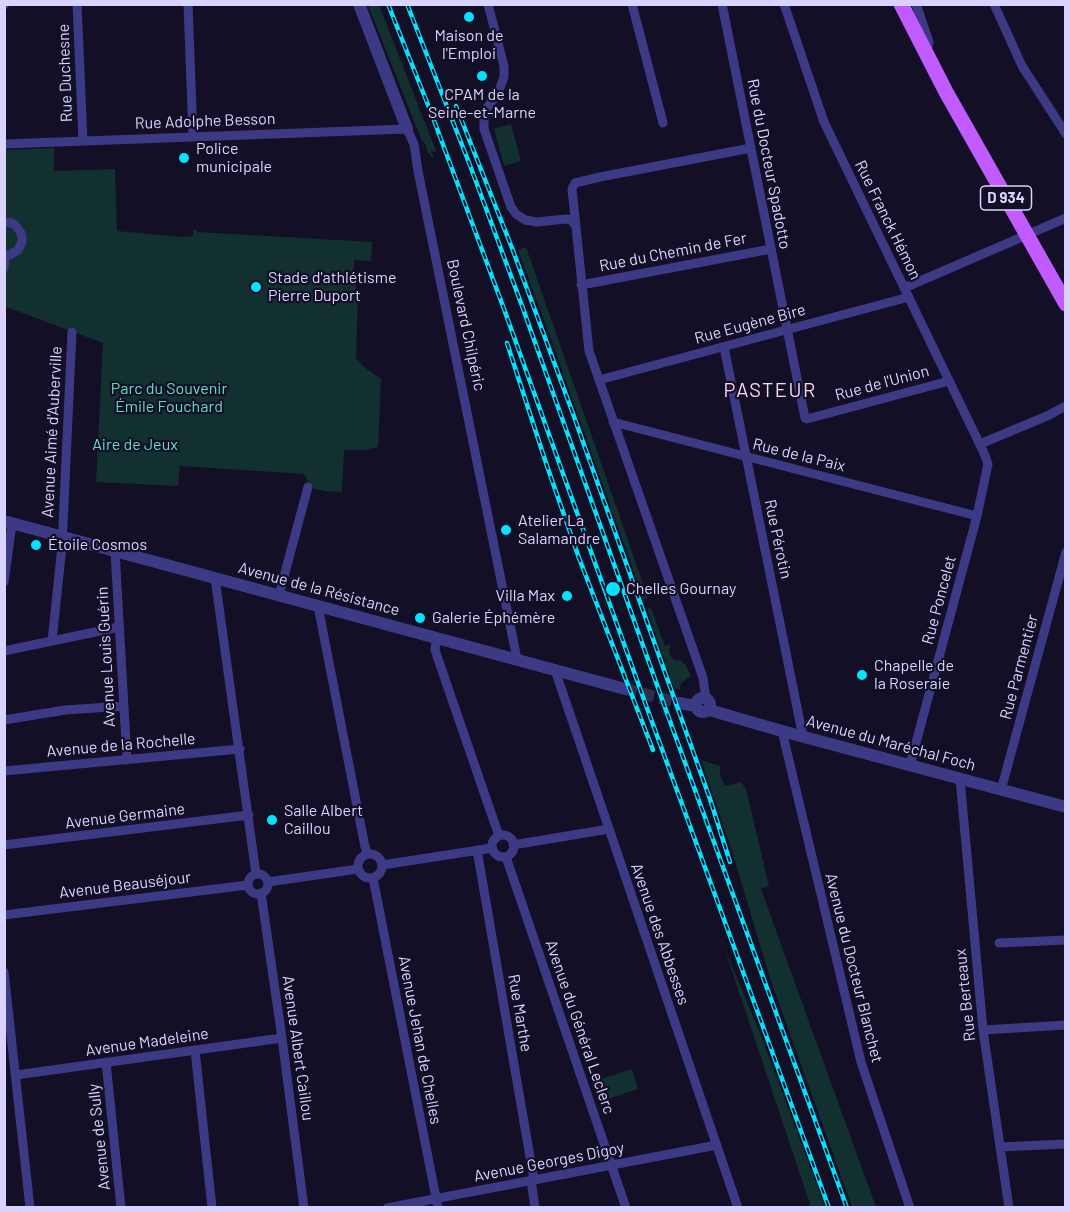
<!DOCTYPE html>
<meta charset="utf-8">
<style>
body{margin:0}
#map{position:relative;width:1070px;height:1212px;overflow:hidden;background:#130f26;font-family:Barlow,sans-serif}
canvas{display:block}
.frame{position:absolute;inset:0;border:6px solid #d9d4ff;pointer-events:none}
</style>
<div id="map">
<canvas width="1070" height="1212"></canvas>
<div class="frame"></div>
</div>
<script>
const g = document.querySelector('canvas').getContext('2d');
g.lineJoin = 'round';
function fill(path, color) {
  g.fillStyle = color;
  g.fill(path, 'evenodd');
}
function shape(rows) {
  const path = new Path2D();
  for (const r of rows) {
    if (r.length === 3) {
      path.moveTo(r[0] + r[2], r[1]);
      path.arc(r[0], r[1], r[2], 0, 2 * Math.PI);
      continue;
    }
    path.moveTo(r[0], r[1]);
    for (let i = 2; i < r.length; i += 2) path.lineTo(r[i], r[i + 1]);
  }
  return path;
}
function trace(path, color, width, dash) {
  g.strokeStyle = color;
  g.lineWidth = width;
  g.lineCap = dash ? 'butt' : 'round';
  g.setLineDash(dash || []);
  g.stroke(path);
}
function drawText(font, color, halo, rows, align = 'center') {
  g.font = font + ' Barlow,sans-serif';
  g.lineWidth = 4.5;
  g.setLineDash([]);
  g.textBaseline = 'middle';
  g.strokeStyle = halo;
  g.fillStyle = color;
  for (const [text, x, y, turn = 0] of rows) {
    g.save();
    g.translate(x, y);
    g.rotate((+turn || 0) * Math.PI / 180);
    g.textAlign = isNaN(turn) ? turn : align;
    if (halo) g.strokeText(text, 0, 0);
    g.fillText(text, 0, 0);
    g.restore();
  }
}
const green = shape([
 [368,5,379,5,436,151,431,152,433,155,433,158,427,152,426,145,422,141],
 [511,124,521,161,504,166,494,129],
 [54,148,54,171,115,169,117,231,182,237,193,236,193,230,197,230,197,232,372,242,371,261,354,260,353,279,358,292,356,358,364,367,381,379,378,447,365,450,344,450,342,492,324,491,312,488,304,474,180,466,178,486,96,482,103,343,9,308,5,308,4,150],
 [526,247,648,598,644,600,548,331,518,250],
 [651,608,665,646,671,644,669,650,670,655,674,660,681,660,683,663,685,664,691,676,681,683,680,690,674,688,647,609],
 [701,760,720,766,720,775,725,786,741,782,746,789,769,886,761,889,876,1207,852,1207,770,978,730,845],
 [724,947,762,1038,825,1207,811,1207],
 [632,1069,638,1089,599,1102,592,1082]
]);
const tertiaryTunnel = shape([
 [625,689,679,703]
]);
const minor = shape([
 [77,4,83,141],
 [188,4,193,137],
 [488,4,504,66,504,77,498,93,487,108,484,119,484,129,511,207,516,214,525,220,537,222,566,219,571,220,575,225],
 [632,4,663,123],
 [722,4,805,418,807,419,949,381],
 [784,4,824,122,984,453,988,464,977,516,910,765],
 [916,4,929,42,927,52],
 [994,4,1022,66,1066,134],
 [4,5,5,4],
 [4,144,407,129,414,144,418,171,517,659],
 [4,222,12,223,16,226,21,233,22,238,22,242,18,250,10,255,4,255],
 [4,268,5,255],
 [581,285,771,249],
 [904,288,1066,218],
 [724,347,803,737],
 [599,380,909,297],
 [613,422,977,516],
 [980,444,1047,416,1066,406],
 [115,551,127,760],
 [215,578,256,874],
 [4,582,12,524],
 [279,595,308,487],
 [318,606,365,847,368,854],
 [436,638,435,650,499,836],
 [52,641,62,546,72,332],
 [4,651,119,627],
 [555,670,738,1208],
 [706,699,703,678,589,351,572,189,575,183,600,177,751,148],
 [4,720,65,710,124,706],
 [782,731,861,1062,910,1208],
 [4,771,240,749],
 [960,779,983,1030,1009,1208],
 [1001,790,1066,552],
 [503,846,11],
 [4,845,249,815],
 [513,845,609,829],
 [477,850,534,1180],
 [370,866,12],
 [506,857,626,1208],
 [382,865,492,848],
 [258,884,10],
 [373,878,438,1208],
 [268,882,358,869],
 [261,893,282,1038,304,1208],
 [4,915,248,885],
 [999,943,1066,940],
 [4,972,30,1208],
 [983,1030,1066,1025],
 [195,1050,212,1208],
 [106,1062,121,1208],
 [16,1075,282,1038],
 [1000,1147,1066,1144],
 [531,1180,535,1208],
 [387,1208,717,1145]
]);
const tertiary = shape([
 [359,4,407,129],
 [4,521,625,689],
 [703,705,7],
 [679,703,696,706],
 [709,710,782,731,1066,807]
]);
const primary = shape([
 [901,4,946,92,1066,304]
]);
const rail = shape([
 [388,4,432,115,504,309,647,708,829,1208],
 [407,4,471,168,521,303,667,713,847,1208],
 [456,106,512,248,572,411,710,799,730,862],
 [507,343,546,463,579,558,653,750]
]);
const markers = [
 [469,17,6,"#00e5ff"],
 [482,76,6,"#00e5ff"],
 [184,158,6,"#00e5ff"],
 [256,287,6,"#00e5ff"],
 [506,530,6,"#00e5ff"],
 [36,545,6,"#00e5ff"],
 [613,589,8,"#00e5ff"],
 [567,596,6,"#00e5ff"],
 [420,618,6,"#00e5ff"],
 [862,675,6,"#00e5ff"],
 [272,820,6,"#00e5ff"]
];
const shields = [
 [1006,198,51]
];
const shieldNames = [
 ["D 934",1006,198]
];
const poiNames = [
 ["Maison de",469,36,"center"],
 ["l'Emploi",469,54,"center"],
 ["CPAM de la",482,95,"center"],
 ["Seine-et-Marne",482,113,"center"],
 ["Police",196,149],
 ["municipale",196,167],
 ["Stade d'athlétisme",268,278],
 ["Pierre Duport",268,296],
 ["Atelier La",518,521],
 ["Salamandre",518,539],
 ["Étoile Cosmos",48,545],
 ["Chelles Gournay",626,589],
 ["Villa Max",555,596,"right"],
 ["Galerie Éphémère",432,618],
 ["Chapelle de",874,666],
 ["la Roseraie",874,684],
 ["Salle Albert",284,811],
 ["Caillou",284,829]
];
const streetNames = [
 ["Rue Duchesne",65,73,-92],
 ["Rue Adolphe Besson",205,121,-2],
 ["Rue du Docteur Spadotto",769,164,79],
 ["Rue Franck Hémon",888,220,64],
 ["Rue du Chemin de Fer",673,252,-11],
 ["Rue Eugène Bire",750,324,-15],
 ["Boulevard Chilpéric",466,325,78],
 ["Rue de l'Union",882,383,-15],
 ["Avenue Aimé d'Auberville",52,432,-87],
 ["Rue de la Paix",799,455,14],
 ["Rue Pérotin",778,539,78],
 ["Avenue de la Résistance",319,589,15],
 ["Rue Poncelet",939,600,-75],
 ["Avenue Louis Guérin",106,657,-93],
 ["Rue Parmentier",1019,667,-75],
 ["Avenue du Maréchal Foch",891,743,15],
 ["Avenue de la Rochelle",121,745,-5],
 ["Avenue Germaine",125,816,-7],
 ["Avenue Beauséjour",125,885,-7],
 ["Avenue des Abbesses",660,934,71],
 ["Avenue du Docteur Blanchet",854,968,76],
 ["Rue Berteaux",965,995,-96],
 ["Rue Marthe",520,1013,80],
 ["Avenue du Général Leclerc",580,1027,71],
 ["Avenue Jehan de Chelles",420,1040,79],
 ["Avenue Madeleine",147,1042,-8],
 ["Avenue Albert Caillou",298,1048,82],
 ["Avenue de Sully",99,1137,-96],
 ["Avenue Georges Digoy",549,1162,-11]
];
const parkNames = [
 ["Parc du Souvenir",169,389],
 ["Émile Fouchard",169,407],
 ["Aire de Jeux",135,445]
];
const quarterNames = [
 ["PASTEUR",770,390]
];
fill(green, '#12302f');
trace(tertiaryTunnel, '#312d47', 12, [12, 6]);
trace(minor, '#3d3a85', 9);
trace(tertiary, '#3d3a85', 12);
trace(primary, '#c25bff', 15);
trace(rail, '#00e5ff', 4.5);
trace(rail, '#130f26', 2, [7]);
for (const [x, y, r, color] of markers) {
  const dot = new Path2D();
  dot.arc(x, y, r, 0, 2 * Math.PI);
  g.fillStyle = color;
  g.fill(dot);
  trace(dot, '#130f26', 2);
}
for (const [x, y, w] of shields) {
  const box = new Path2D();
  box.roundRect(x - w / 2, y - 12, w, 24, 4.5);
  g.fillStyle = '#130f26';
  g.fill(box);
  trace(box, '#d9d4ff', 1.5);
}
drawText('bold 15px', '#d9d4ff', null, shieldNames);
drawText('16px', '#d9d4ff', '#130f26', poiNames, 'left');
drawText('16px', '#d9d4ff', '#130f26', streetNames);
drawText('16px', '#5fe0c0', '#130f26', parkNames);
g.letterSpacing = '1.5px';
drawText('20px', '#ffd6f0', '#130f26', quarterNames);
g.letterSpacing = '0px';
</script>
